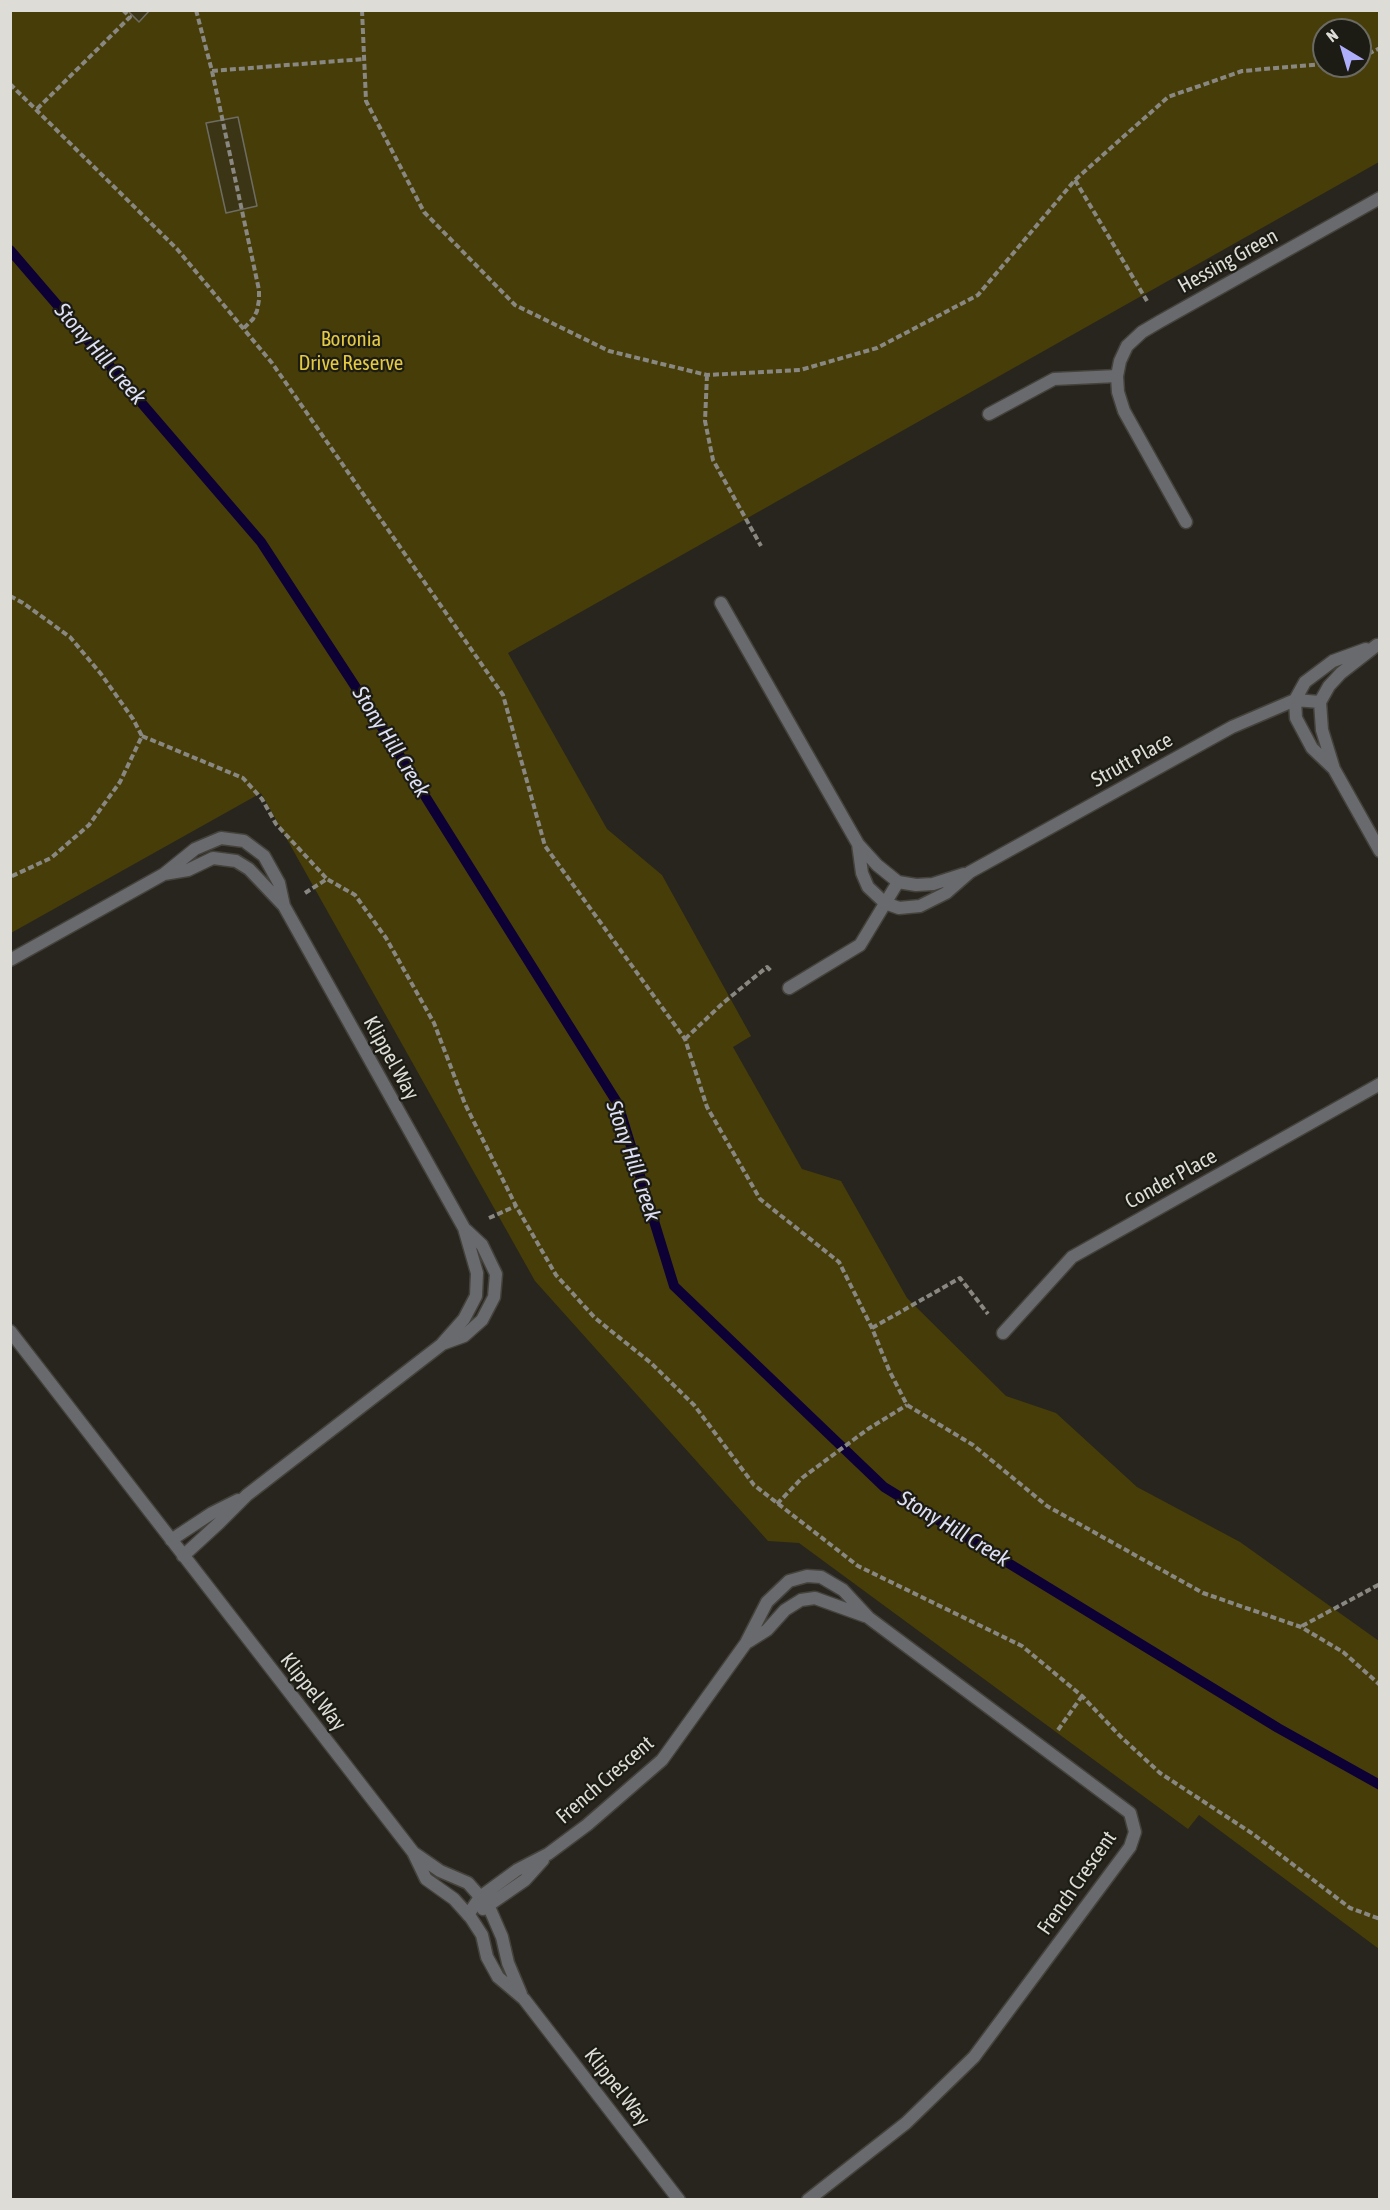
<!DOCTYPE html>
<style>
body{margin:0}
#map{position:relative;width:1390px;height:2210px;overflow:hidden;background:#27251d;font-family:"Asap Condensed",sans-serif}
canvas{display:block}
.frame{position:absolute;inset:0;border:12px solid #dddcd7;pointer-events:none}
.north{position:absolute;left:1312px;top:18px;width:60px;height:60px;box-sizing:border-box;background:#1d1c14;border:2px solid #6a6962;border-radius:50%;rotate:322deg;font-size:16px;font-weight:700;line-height:24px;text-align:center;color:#dddcd7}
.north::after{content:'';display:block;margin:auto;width:21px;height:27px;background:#aeaefb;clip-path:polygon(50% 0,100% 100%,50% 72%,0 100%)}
</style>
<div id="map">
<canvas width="1390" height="2210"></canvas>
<div class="frame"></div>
<div class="north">N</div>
</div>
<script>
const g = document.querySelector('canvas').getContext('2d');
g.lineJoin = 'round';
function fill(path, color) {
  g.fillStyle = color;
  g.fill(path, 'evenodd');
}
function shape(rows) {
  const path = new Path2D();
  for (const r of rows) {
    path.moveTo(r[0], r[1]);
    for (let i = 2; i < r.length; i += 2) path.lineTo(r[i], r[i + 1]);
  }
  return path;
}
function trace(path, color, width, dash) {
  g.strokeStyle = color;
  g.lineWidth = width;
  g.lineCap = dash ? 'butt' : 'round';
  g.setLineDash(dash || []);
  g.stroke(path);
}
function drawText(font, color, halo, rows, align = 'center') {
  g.font = font + ' "Asap Condensed",sans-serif';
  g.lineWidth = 4.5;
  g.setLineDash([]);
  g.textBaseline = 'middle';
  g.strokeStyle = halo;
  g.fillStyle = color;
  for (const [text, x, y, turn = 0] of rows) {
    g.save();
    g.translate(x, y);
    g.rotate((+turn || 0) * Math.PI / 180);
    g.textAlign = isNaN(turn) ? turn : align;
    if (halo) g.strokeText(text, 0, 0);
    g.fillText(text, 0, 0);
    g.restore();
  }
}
const green = shape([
 [11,11,1379,11,1379,162,508,653,607,829,662,875,751,1036,733,1047,802,1169,841,1181,907,1298,1006,1396,1056,1413,1137,1487,1240,1542,1379,1641,1379,1949,1199,1815,1188,1829,799,1543,768,1541,535,1281,261,793,11,933],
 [1324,30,1360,30,1360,66,1324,66]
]);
const stream = shape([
 [10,250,261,542,383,729,618,1104,674,1286,884,1487,1278,1728,1380,1785]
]);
const building = shape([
 [127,10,150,10,139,22,127,10],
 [238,117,257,206,226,213,206,123,238,117]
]);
const path = shape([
 [196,10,212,71,364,59],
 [362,10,366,101,424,212,515,305,609,351,707,375,800,370,877,348,978,295,1075,180,1168,97,1242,71,1324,64],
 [1360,58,1380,48],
 [212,71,259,290,259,300,257,311,253,319,243,329],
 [10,84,177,249,272,363,503,695,545,846,685,1039,707,1107,760,1199,839,1262,872,1328,889,1370,907,1405,973,1445,1047,1506,1203,1593,1301,1627,1343,1652,1380,1685],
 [37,109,130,17,123,10],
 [1075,180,1147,301],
 [707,375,705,421,713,460,761,546],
 [10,596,23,603,70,637,101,674,133,719,142,736,120,782,89,825,51,858,10,877],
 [142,736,243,778,262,799,276,824,327,879],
 [305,893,327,879,355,895,386,938,434,1023,465,1104,516,1206,556,1275,595,1318,651,1363,694,1405,754,1485,858,1566,1022,1646,1082,1696,1121,1737,1160,1773,1253,1834,1350,1908,1380,1919],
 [685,1039,723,1003,767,967,771,971],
 [489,1218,516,1206],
 [872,1328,960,1278,988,1314],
 [777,1504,802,1478,868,1429,907,1405],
 [1302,1626,1380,1584],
 [1058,1730,1082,1696]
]);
const lane = shape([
 [989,414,1054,379,1117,376],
 [789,988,860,945,898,882]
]);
const street = shape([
 [1186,522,1124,411,1118,392,1117,376,1120,361,1127,346,1142,332,1159,322,1380,198],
 [721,603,858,844,877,865,898,882,916,885,933,884,964,874],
 [1377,645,1341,673,1329,686,1320,702,1322,730,1334,769,1380,851],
 [1333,768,1312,748,1296,718,1295,700,1305,682,1333,661,1366,649],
 [858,844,862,873,868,887,885,903,899,908,920,906,946,893,970,872,1232,727,1295,700,1320,702],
 [164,874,188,870,213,858,236,861,249,869,284,906,464,1228,477,1273,476,1296,464,1319,441,1345,247,1495,219,1523,183,1556],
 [10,960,164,874,195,849,221,838,244,841,264,856,279,883,284,906],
 [10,1331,413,1852,426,1879,454,1899,471,1918,482,1935,487,1957,498,1977,524,1999,679,2200],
 [1003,1333,1072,1257,1380,1084],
 [442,1344,464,1336,482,1320,494,1297,496,1274,482,1245,466,1230],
 [171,1540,212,1513,238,1500],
 [748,1642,767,1630,785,1610,801,1600,815,1598,865,1616],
 [414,1853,440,1871,468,1883,489,1907,502,1937,508,1963,521,1994],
 [483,1909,525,1880,543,1860],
 [468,1915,480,1897,517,1870,548,1854,587,1825,662,1760,746,1643,767,1602,789,1581,807,1576,821,1577,843,1590,869,1618,1130,1813,1135,1832,1130,1847,974,2057,906,2123,808,2200]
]);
const streetNames = [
 ["Hessing Green",1228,261,-29],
 ["Strutt Place",1132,760,-29],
 ["Klippel Way",391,1058,61],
 ["Conder Place",1171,1179,-29],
 ["Klippel Way",313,1692,52],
 ["French Crescent",605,1780,-41],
 ["French Crescent",1077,1883,-55],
 ["Klippel Way",617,2087,52]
];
const parkNames = [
 ["Boronia",351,339],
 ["Drive Reserve",351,363]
];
const waterNames = [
 ["Stony Hill Creek",100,354,49],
 ["Stony Hill Creek",391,742,58],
 ["Stony Hill Creek",633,1161,71],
 ["Stony Hill Creek",954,1529,31]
];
fill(green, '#473d09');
trace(stream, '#0d0035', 10);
fill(building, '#3b3515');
trace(building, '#6e6c62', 1.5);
trace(lane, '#44423b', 15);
trace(street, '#44423b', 15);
trace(path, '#898781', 4, [6, 3]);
trace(lane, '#696a6e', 12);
trace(street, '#696a6e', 12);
drawText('21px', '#dddcd7', '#1d1c14', streetNames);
drawText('21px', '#e3ca41', '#1d1c14', parkNames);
drawText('italic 22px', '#dee0f6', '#1d1c14', waterNames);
</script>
